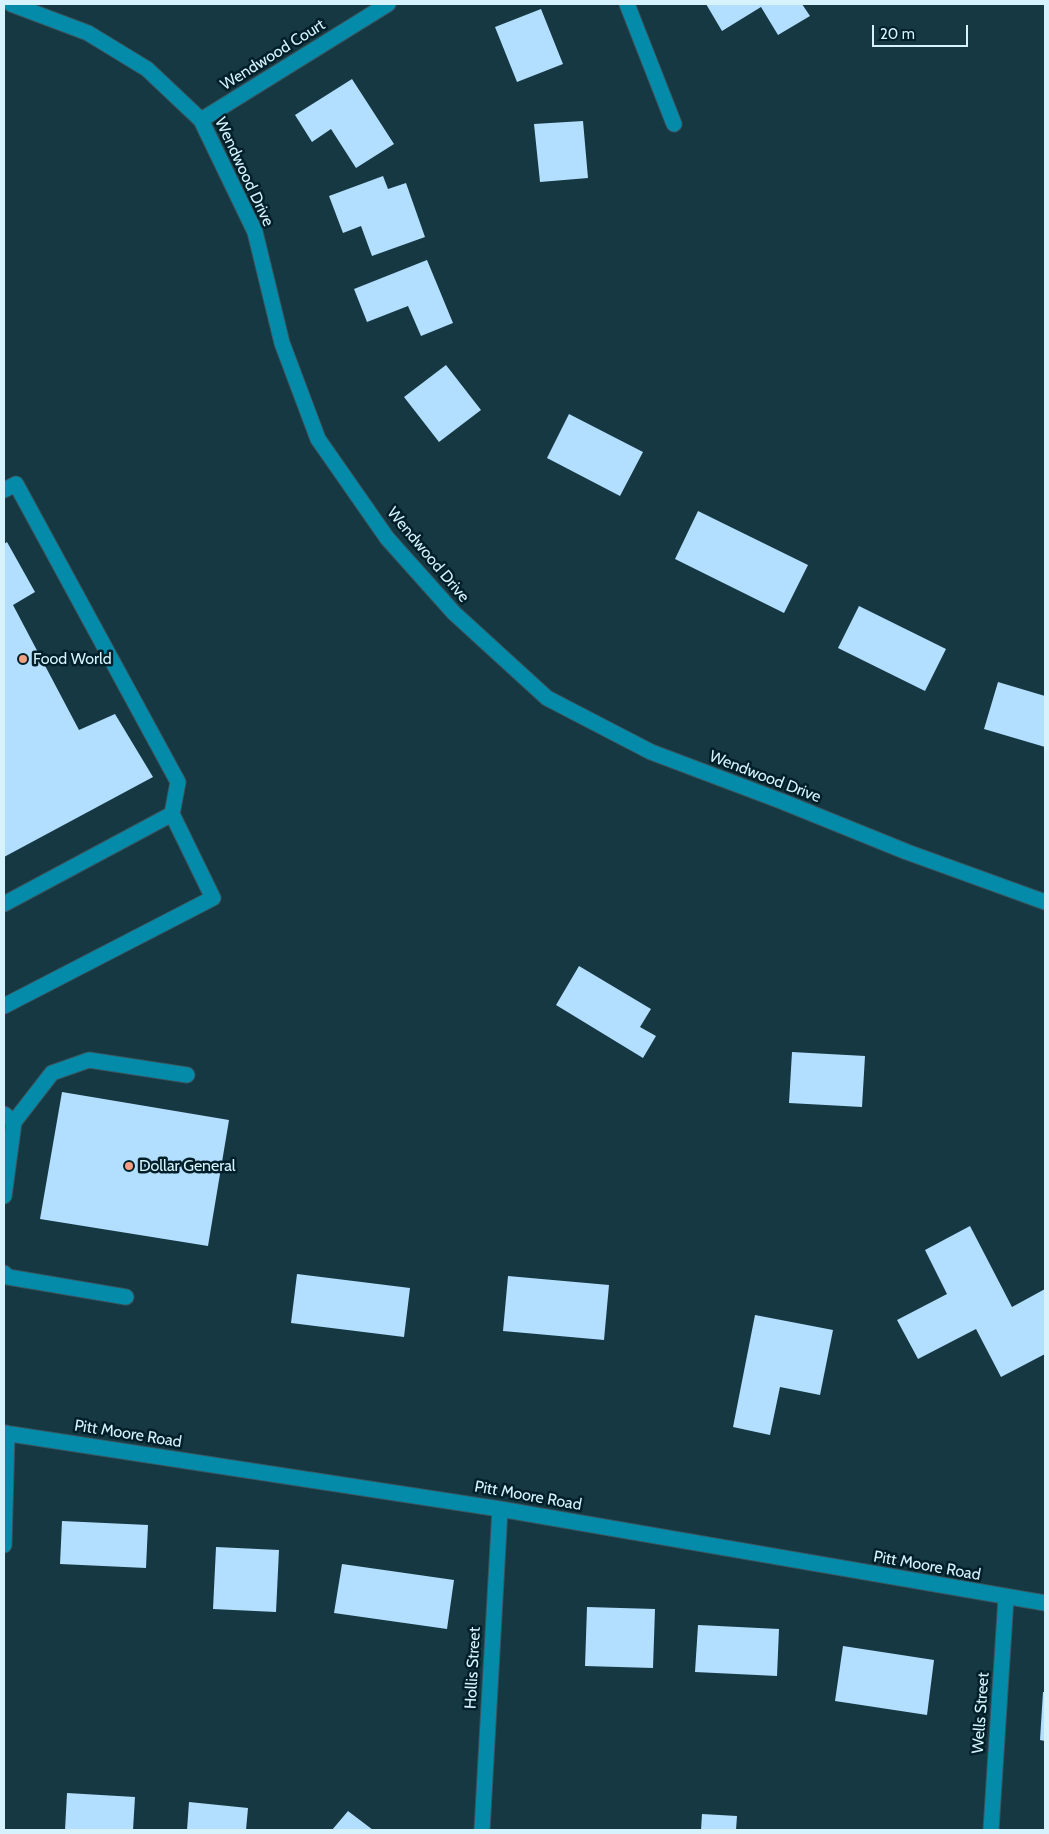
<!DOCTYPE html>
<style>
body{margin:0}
#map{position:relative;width:1049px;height:1834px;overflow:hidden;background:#163842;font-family:Cabin,sans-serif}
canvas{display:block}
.frame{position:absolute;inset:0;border:5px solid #d6f2fc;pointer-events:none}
.scale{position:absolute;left:872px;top:25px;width:96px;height:22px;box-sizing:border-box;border:2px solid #d6f2fc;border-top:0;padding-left:6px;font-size:15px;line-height:18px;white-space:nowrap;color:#d6f2fc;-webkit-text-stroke:4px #001f29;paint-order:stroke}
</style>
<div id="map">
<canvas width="1049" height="1834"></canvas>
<div class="frame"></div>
<div class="scale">20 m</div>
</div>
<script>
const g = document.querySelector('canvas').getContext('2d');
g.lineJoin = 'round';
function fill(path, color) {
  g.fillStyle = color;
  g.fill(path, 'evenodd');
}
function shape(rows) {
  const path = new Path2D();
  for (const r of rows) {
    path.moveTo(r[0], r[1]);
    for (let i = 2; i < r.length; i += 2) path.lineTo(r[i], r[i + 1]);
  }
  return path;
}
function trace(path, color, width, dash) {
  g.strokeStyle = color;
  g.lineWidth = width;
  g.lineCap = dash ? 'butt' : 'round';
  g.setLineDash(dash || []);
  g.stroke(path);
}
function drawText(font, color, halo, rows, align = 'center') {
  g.font = font + ' Cabin,sans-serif';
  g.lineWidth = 5;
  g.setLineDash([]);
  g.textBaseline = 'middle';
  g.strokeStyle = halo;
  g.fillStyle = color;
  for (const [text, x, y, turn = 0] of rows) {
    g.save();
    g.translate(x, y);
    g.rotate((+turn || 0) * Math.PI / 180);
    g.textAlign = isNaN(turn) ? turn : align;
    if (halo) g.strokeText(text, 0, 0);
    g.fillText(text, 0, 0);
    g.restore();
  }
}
const building = shape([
 [706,4,802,4,810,16,778,35,761,7,722,31],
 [541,9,563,64,517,82,495,27],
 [352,79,394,144,356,168,331,129,312,142,295,115],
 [583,121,588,178,540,182,534,124],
 [383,176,388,189,406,183,425,237,372,256,361,226,343,233,329,196],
 [427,260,453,323,421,336,408,306,367,322,354,289],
 [446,365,481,410,439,442,404,397],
 [569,414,643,452,620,496,547,458],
 [698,511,808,565,784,613,675,559],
 [7,542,35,592,13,605,79,730,115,714,153,777,4,857,4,544],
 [859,606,946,649,925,691,838,648],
 [998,682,1045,696,1045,747,984,729],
 [579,966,651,1009,640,1027,656,1036,643,1058,556,1005],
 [792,1052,865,1056,862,1107,789,1103],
 [62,1092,229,1120,208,1246,40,1219],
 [970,1226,1012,1307,1045,1289,1045,1354,1001,1377,976,1329,918,1359,897,1320,947,1294,925,1250],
 [297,1274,410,1288,404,1337,291,1323],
 [508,1276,609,1285,604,1340,503,1331],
 [755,1315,833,1330,820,1395,780,1387,770,1435,733,1427],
 [62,1521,148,1525,146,1568,60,1564],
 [216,1547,279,1550,276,1612,213,1609],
 [342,1564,454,1580,447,1629,334,1613],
 [587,1607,655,1609,653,1668,585,1666],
 [698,1625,779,1629,777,1676,695,1672],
 [843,1646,934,1660,927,1715,835,1701],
 [1043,1692,1045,1692,1045,1741,1040,1740],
 [67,1793,135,1797,133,1830,65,1830],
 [189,1802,248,1808,246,1830,187,1830],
 [348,1811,373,1830,332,1830],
 [702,1814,737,1816,736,1830,701,1830]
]);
const lane = shape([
 [4,490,16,484,178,782,172,814],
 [4,904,172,814,213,898,4,1006],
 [4,1114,14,1122,4,1196],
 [14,1122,52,1073,89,1060,187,1075],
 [4,1273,8,1277,126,1297]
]);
const street = shape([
 [11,4,88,33,147,69,201,120,255,232,282,343,318,439,387,538,454,613,547,698,651,752,781,801,907,852,1045,902],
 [627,4,674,124],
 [201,120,388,4],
 [4,1433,500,1509,1045,1603],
 [4,1545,7,1433],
 [482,1830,500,1509],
 [991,1830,1006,1598]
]);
const markers = [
 [23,659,5,"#f2a081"],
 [129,1166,5,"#f2a081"]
];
const streetNames = [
 ["Wendwood Court",273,55,-32],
 ["Wendwood Drive",244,172,65],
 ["Wendwood Drive",428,555,50],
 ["Wendwood Drive",765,777,21],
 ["Pitt Moore Road",128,1434,9],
 ["Pitt Moore Road",528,1496,10],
 ["Pitt Moore Road",927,1566,10],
 ["Hollis Street",473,1668,-87],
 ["Wells Street",981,1713,-86]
];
const poiNames = [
 ["Food World",33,659],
 ["Dollar General",139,1166]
];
fill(building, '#b2deff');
trace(lane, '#385660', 17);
trace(street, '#385660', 17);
trace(lane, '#058baa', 15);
trace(street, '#058baa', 15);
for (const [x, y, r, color] of markers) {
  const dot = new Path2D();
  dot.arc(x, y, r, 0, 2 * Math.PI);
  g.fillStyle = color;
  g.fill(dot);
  trace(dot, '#001f29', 2);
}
drawText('16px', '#d6f2fc', '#001f29', streetNames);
drawText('16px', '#d6f2fc', '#001f29', poiNames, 'left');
</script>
